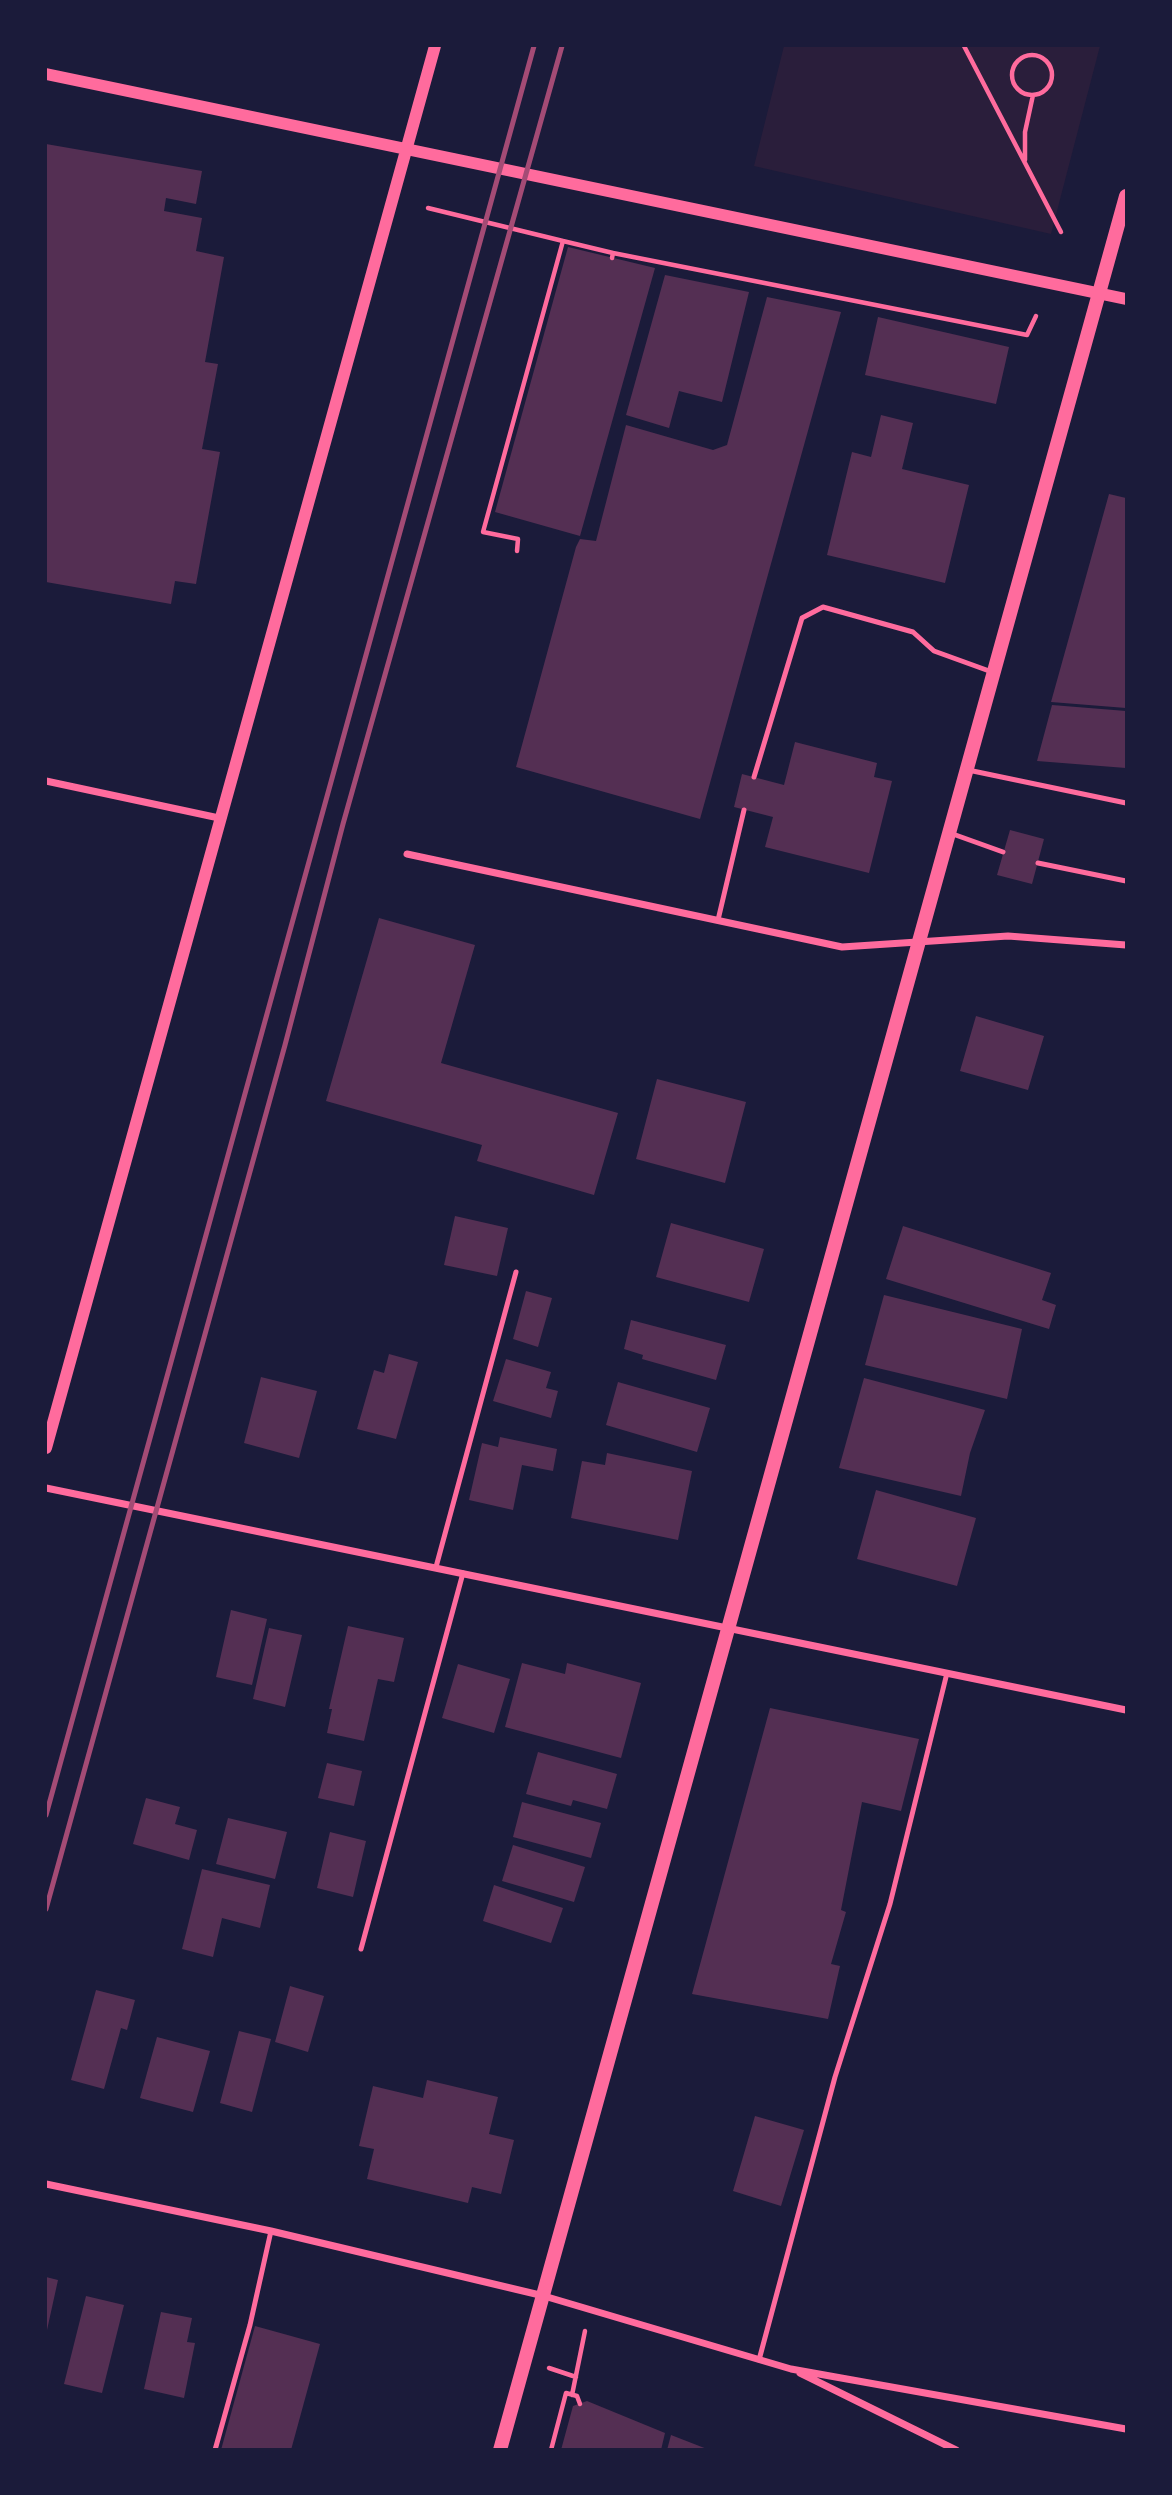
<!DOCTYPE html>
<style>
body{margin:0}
#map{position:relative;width:1172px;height:2495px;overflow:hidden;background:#1b1b3a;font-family:Arial,sans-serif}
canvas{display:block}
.frame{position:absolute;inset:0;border:47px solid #1b1b3a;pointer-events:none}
</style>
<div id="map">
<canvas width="1172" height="2495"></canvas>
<div class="frame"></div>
</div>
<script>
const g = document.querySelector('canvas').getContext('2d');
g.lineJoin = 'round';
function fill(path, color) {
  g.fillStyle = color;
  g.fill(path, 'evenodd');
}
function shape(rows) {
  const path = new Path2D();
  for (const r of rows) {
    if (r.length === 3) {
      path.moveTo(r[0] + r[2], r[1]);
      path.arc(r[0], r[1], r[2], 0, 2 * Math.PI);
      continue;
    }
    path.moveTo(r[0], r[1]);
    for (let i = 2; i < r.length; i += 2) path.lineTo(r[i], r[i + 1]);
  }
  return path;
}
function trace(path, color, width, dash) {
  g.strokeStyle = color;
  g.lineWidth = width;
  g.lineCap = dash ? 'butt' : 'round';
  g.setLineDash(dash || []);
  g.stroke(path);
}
const green = shape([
 [784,46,1100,46,1051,234,754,166]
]);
const building = shape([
 [46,144,202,171,196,204,166,198,164,211,202,218,196,251,224,257,205,362,218,364,202,449,220,452,196,584,175,581,171,604,46,582],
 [568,247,655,268,580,536,495,512],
 [665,275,749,292,722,402,679,391,669,428,626,415],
 [767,297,841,312,700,819,516,767,576,547,580,539,596,541,626,425,713,450,727,445],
 [878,317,1009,347,996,404,865,375],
 [881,415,913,423,902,469,969,485,945,583,827,555,852,452,871,457],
 [1109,494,1126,498,1126,708,1051,702],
 [1052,705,1126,711,1126,768,1037,761],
 [795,742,877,763,874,777,892,781,869,873,765,847,773,817,734,807,742,774,784,785],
 [1010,830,1044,839,1032,884,997,875],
 [379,918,475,945,441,1063,618,1113,594,1195,477,1161,482,1145,326,1101],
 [976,1016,1044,1036,1028,1090,960,1071],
 [657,1079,746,1102,725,1183,636,1159],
 [455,1216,508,1228,497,1276,444,1265],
 [671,1223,764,1249,749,1302,656,1277],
 [903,1226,1051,1273,1042,1300,1056,1305,1049,1329,886,1279],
 [526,1291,552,1298,538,1347,513,1339],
 [884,1295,1022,1329,1007,1399,865,1365],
 [631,1320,726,1345,716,1380,642,1359,643,1355,624,1349],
 [389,1354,418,1362,396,1439,357,1429,374,1370,384,1373],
 [506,1359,551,1372,546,1388,558,1391,551,1418,493,1401],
 [261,1377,317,1391,299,1458,244,1443],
 [864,1378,985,1410,970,1453,961,1496,839,1468],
 [618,1382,710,1408,697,1452,606,1425],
 [500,1437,557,1449,553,1471,522,1465,513,1510,469,1500,482,1443,498,1447],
 [607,1453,692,1471,678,1540,571,1518,582,1461,605,1465],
 [876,1490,976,1518,957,1586,857,1559],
 [231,1610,267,1619,252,1685,216,1677],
 [348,1626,404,1638,394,1682,378,1679,364,1741,327,1733,332,1709,329,1709],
 [269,1628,302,1635,285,1707,253,1699],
 [522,1663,565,1674,567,1663,641,1683,621,1758,505,1727],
 [458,1664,510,1679,494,1733,442,1718],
 [770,1708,919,1739,901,1811,862,1802,841,1910,846,1912,831,1964,840,1966,828,2019,692,1994],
 [538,1752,617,1774,607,1809,573,1800,571,1806,526,1794],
 [327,1763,362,1771,354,1806,318,1798],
 [146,1798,180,1807,175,1824,197,1830,189,1860,133,1844],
 [522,1802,601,1823,591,1858,513,1837],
 [228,1818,287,1832,275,1879,216,1864],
 [330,1832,366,1841,353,1897,317,1888],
 [513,1845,585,1867,574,1902,502,1881],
 [202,1869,270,1885,260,1928,222,1918,213,1957,182,1949],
 [494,1885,563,1908,551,1943,483,1921],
 [290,1986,324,1996,308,2052,275,2042],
 [96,1990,135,2000,127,2030,121,2028,104,2089,71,2080],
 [239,2031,271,2039,252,2112,220,2103],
 [157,2037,210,2051,193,2112,140,2098],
 [427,2080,498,2097,489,2134,514,2140,501,2194,472,2187,468,2203,367,2179,374,2149,359,2146,373,2086,423,2098],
 [755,2116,804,2130,781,2206,733,2191],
 [46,2277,58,2280,47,2330,46,2330],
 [86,2296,124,2305,102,2393,64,2384],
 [161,2312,192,2318,187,2342,195,2343,184,2398,144,2389],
 [255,2326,320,2344,291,2450,221,2450],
 [587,2401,665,2433,661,2450,561,2450,573,2406],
 [671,2435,707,2449,707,2450,667,2450]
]);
const path = shape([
 [964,46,1061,232],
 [1032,75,20],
 [1025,160,1025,132,1033,95],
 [428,208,563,241],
 [613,253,1027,335,1036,316],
 [517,551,518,539,483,532,563,241,613,253,612,258],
 [549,2368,576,2377],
 [572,2395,585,2331],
 [551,2450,566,2393,577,2396,580,2404]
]);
const service = shape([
 [968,770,1126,803],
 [754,777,802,618,823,607,913,632,934,651,992,672],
 [950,833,1003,852],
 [1038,863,1126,881],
 [718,920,744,810],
 [436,1567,516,1272],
 [361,1949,463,1573],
 [759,2360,835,2077,890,1904,947,1673],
 [215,2450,250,2325,271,2231]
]);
const minor = shape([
 [46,781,219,818],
 [407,854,842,947,1008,936,1126,945],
 [46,1488,1126,1710],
 [46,2184,271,2231,544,2296,791,2369,1126,2429],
 [800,2373,956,2450]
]);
const tertiary = shape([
 [46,74,1126,299],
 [46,1448,435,46]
]);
const secondary = shape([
 [500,2450,1126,196]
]);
const rail = shape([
 [46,1815,534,46],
 [46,1909,285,1045,343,824,562,46]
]);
fill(green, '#2a1e3b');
fill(building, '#542f53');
trace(path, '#ff6b9d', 4.5);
trace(service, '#ff6b9d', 5);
trace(minor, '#ff6b9d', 7);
trace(tertiary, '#ff6b9d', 12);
trace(secondary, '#ff6b9d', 14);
trace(rail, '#a44b75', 5);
</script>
